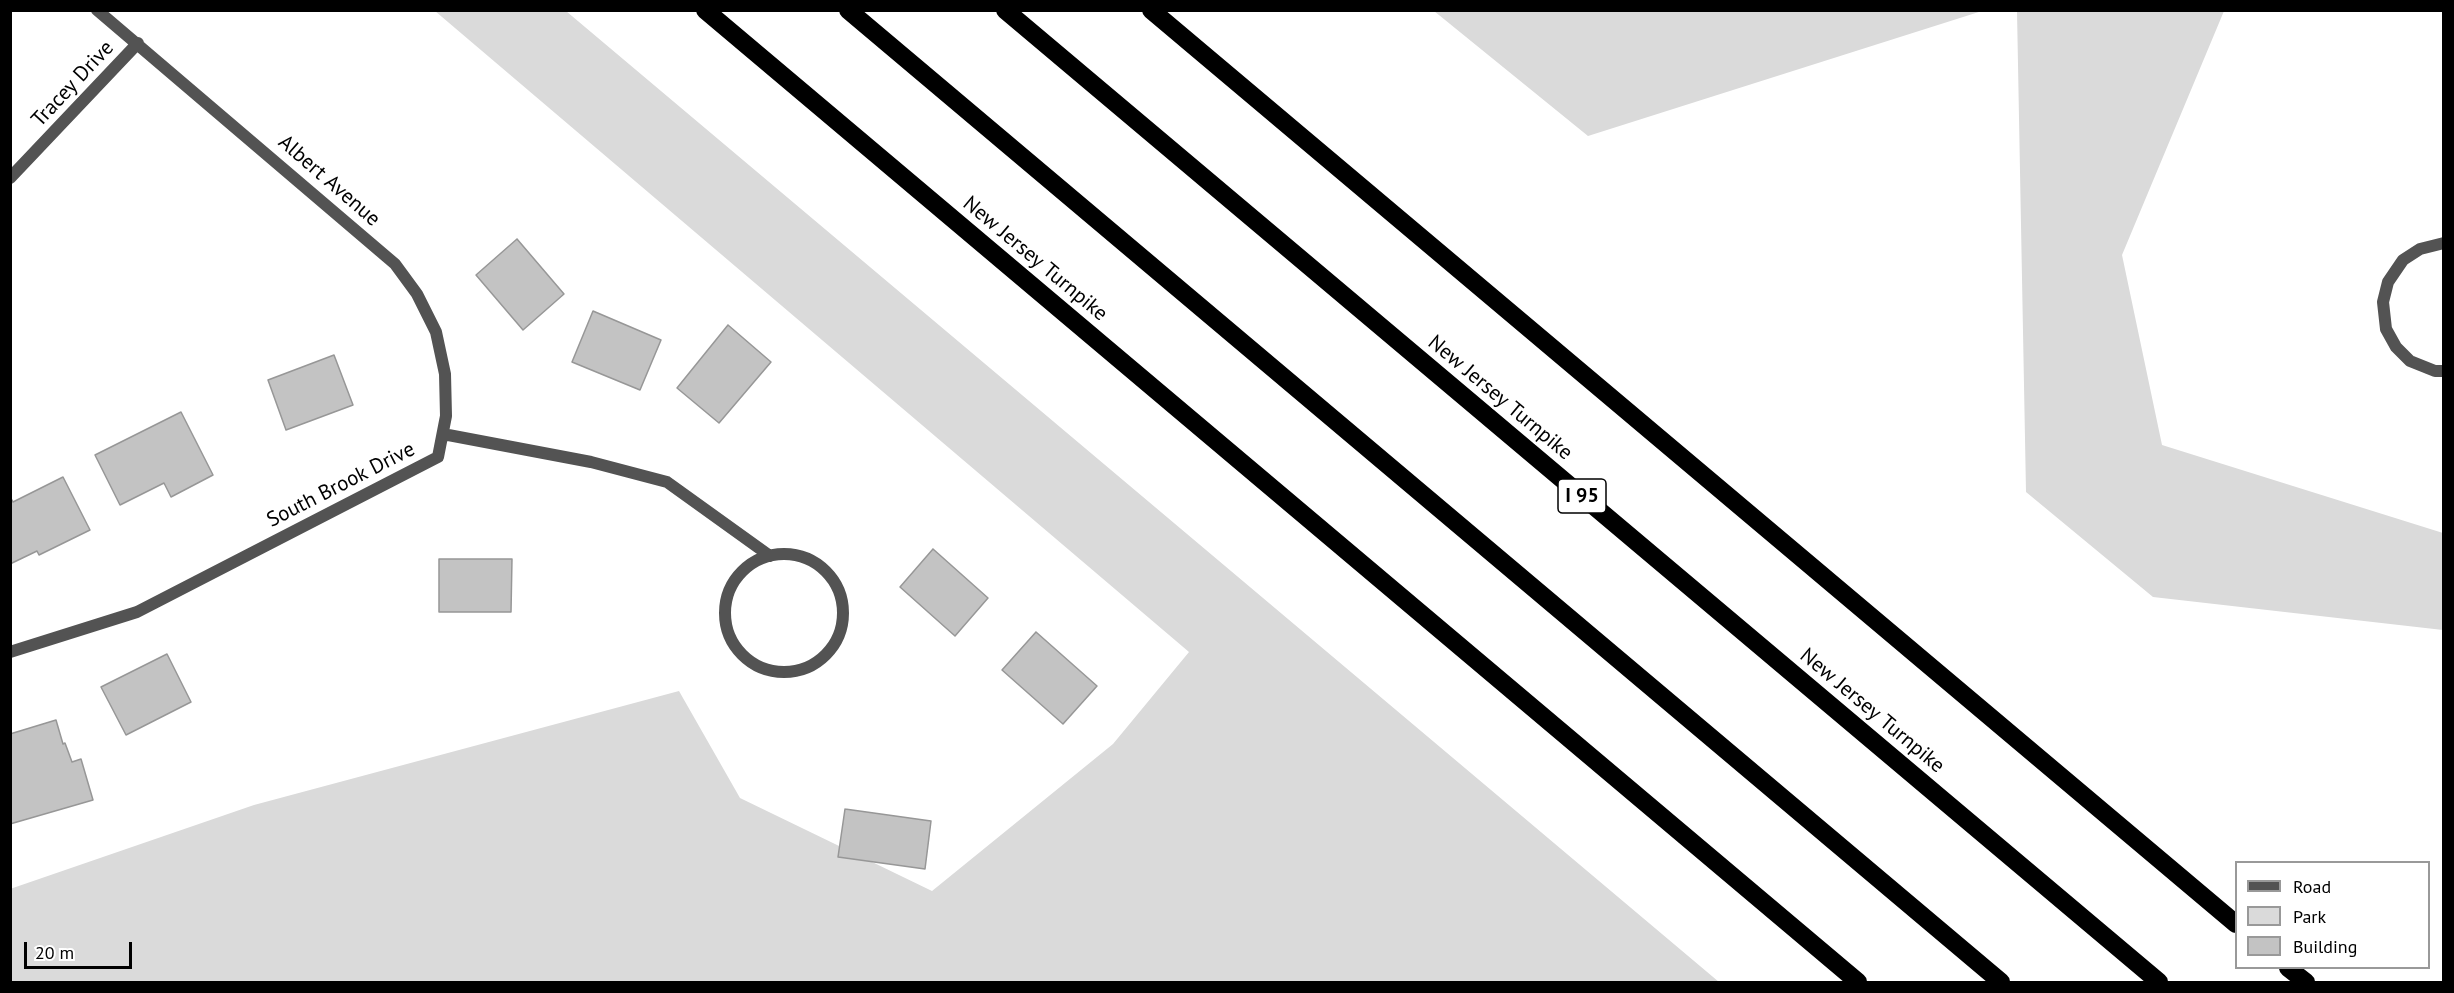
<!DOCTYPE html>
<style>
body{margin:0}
#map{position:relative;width:2454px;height:993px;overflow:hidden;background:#fff;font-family:"PT Sans",sans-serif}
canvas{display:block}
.frame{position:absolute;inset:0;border:12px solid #000;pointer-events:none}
.legend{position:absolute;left:2235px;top:861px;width:195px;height:108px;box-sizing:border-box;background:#fff;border:2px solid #999;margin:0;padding:8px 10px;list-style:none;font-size:18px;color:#000}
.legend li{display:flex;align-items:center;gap:12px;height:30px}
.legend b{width:30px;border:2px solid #999}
.scale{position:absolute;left:24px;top:942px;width:108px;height:27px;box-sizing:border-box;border:3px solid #000;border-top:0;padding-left:8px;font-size:18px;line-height:21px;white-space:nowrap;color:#000;-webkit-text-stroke:4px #fff;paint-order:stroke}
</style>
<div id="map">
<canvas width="2454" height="993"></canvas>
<div class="frame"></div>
<ul class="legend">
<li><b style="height:8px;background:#535353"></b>Road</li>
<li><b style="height:16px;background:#dadada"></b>Park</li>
<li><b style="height:16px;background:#c3c3c3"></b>Building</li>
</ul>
<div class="scale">20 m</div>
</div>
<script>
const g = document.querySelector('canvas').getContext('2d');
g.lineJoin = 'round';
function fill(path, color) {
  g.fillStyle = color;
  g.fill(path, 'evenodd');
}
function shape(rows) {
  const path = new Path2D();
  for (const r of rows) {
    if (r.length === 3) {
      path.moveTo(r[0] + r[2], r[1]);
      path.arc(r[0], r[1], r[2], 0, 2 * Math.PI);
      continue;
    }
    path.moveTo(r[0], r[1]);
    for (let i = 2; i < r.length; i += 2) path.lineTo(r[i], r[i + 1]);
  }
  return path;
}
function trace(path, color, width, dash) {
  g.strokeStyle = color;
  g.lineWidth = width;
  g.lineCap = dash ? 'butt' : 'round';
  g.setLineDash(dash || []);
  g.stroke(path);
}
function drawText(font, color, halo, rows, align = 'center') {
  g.font = font + ' "PT Sans",sans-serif';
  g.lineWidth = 5;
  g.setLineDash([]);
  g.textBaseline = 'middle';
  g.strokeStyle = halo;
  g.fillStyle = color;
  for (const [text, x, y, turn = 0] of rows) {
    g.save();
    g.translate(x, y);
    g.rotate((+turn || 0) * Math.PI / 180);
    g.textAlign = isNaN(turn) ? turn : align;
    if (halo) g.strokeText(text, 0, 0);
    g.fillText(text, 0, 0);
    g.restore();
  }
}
const green = shape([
 [435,11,566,11,1719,982,11,982,10,889,254,805,679,691,740,798,932,891,1113,744,1189,652],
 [1434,11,1982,11,1588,136],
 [2017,11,2224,11,2122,255,2162,445,2443,533,2443,630,2153,597,2026,492]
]);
const building = shape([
 [517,239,564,294,523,330,476,275,517,239],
 [593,311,661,340,640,390,572,362,593,311],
 [728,325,771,362,719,423,677,388,728,325],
 [334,355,353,405,286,430,268,380,334,355],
 [181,412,213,475,171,497,164,483,120,505,95,455,181,412],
 [63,477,90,530,39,555,37,551,10,564,10,497,13,502,63,477],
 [933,549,988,598,955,636,900,587,933,549],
 [439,559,512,559,511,612,439,612,439,559],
 [1036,632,1097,686,1063,724,1002,670,1036,632],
 [167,654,191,702,126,735,101,687,167,654],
 [56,720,63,744,65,743,72,762,81,759,93,800,10,824,10,734,56,720],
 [845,809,931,821,925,869,838,857,845,809]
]);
const street = shape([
 [10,178,138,43],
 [2444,243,2420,249,2403,260,2388,282,2383,302,2386,329,2396,347,2410,361,2435,371,2444,371],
 [443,434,591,462,667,482,770,556],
 [784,613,59],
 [10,652,137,612,438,457,446,416,445,374,436,332,417,294,395,264,97,10]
]);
const highway = shape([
 [705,10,1858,982],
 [848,10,2001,982],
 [1005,10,2159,982],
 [1151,10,2236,924],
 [2288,968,2306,982]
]);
const shields = [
 [1582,496,48]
];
const shieldNames = [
 ["I 95",1582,496]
];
const streetNames = [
 ["Tracey Drive",73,84,-47],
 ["Albert Avenue",329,181,41],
 ["New Jersey Turnpike",1035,259,40],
 ["New Jersey Turnpike",1500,398,40],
 ["South Brook Drive",341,485,-27],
 ["New Jersey Turnpike",1872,711,40]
];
fill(green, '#dadada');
fill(building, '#c3c3c3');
trace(building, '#979797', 1.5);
trace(street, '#535353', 12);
trace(highway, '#000', 18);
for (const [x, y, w] of shields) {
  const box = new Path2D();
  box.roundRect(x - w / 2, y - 17, w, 34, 4.5);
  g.fillStyle = '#fff';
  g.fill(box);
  trace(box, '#000', 1.5);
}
drawText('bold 20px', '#000', null, shieldNames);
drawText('21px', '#000', '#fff', streetNames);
</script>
